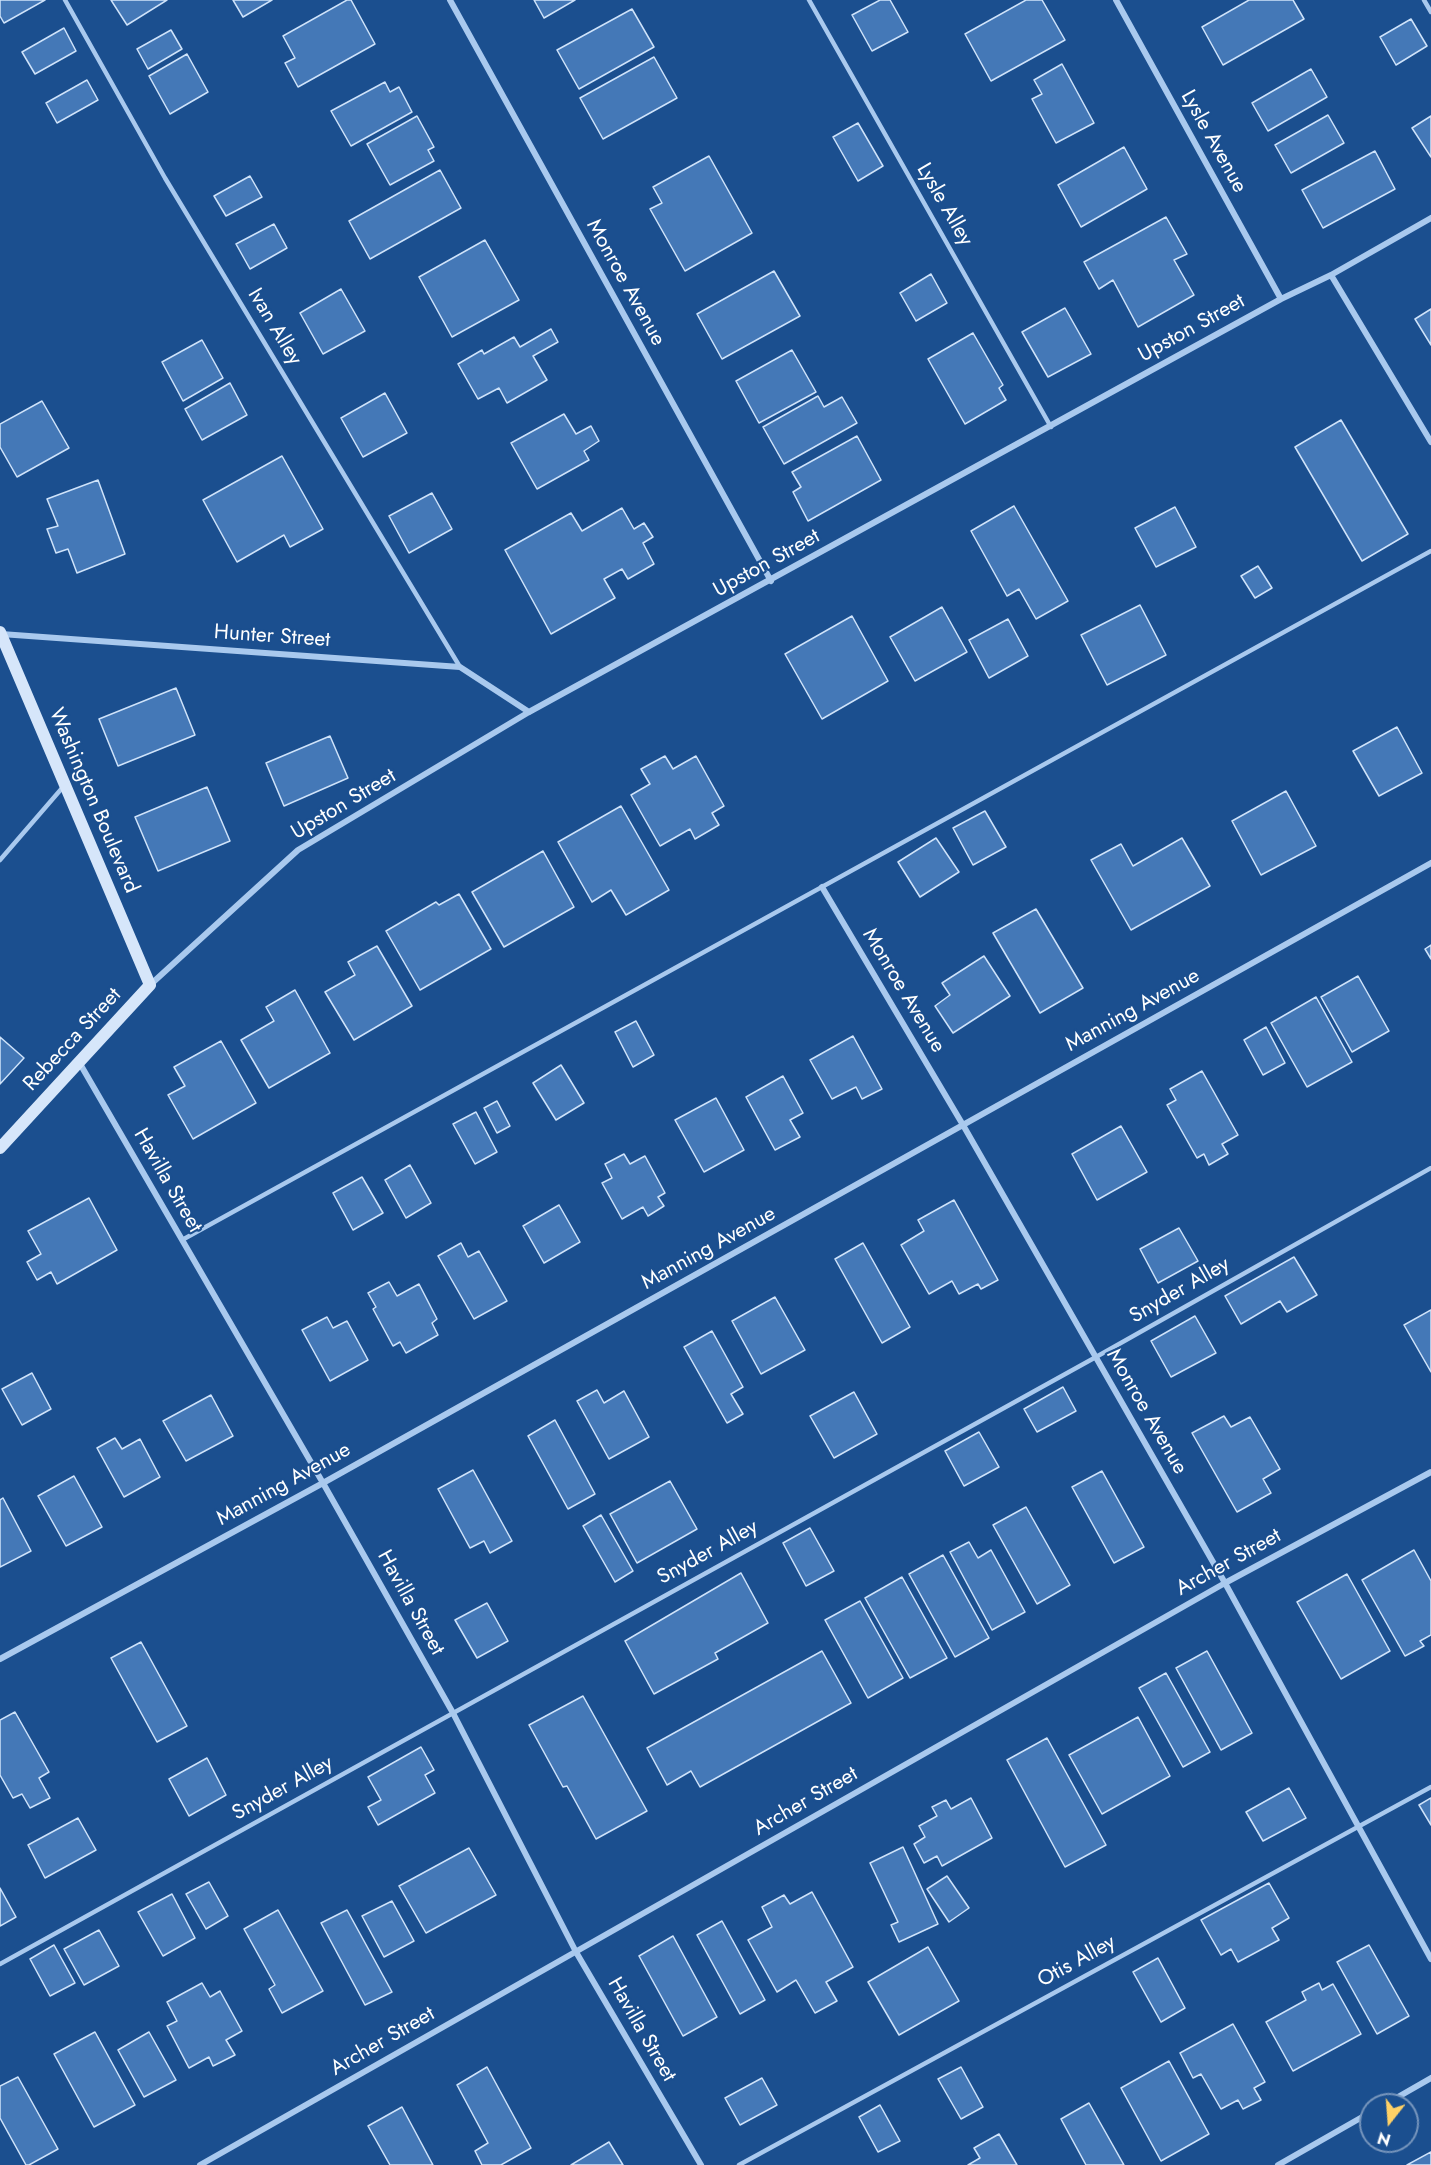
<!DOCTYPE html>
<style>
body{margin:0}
#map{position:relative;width:1431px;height:2165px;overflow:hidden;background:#1b4f8f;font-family:Jost,sans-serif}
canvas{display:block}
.north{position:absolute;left:1359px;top:2093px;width:60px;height:60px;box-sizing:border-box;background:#1b4f8f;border:2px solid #7695bc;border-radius:50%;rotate:197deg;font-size:16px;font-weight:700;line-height:24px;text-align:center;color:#fff}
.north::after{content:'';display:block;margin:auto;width:21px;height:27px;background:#ffd166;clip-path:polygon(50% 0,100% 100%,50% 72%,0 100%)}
</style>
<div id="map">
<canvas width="1431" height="2165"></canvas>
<div class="north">N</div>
</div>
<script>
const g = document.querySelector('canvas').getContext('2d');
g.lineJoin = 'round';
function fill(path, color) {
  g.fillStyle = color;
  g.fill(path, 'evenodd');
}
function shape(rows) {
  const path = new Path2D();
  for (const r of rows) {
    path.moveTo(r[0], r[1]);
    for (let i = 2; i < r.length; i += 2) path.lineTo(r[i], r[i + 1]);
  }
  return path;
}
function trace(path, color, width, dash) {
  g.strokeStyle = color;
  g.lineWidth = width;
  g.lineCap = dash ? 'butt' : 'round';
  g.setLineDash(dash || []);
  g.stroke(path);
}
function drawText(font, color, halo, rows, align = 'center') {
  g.font = font + ' Jost,sans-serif';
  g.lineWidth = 4.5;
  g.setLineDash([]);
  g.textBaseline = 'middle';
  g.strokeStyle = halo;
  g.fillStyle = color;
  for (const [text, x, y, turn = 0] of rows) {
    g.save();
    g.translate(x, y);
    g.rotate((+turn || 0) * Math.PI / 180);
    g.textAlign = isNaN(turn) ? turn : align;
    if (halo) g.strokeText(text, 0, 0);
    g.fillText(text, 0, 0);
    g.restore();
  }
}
const building = shape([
 [0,0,45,0,4,23,0,16,0,0],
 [111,0,167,0,127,25,111,0],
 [233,0,272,0,243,17,233,0],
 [347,0,351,0,375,44,298,87,285,63,295,58,283,36,347,0],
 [534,0,575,0,544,18,534,0],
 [880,0,890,0,908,32,872,51,852,15,880,0],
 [1026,0,1042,0,1065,40,991,81,965,34,1026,0],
 [1249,0,1293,0,1304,19,1223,65,1202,27,1249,0],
 [632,9,654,47,579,89,557,50,632,9],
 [1411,19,1427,46,1396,65,1380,37,1411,19],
 [64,28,76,51,35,74,22,52,64,28],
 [171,30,182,49,148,69,137,49,171,30],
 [187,54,208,92,170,114,149,76,187,54],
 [654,57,677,98,603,139,580,98,654,57],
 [1062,64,1094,123,1056,143,1032,99,1042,94,1034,80,1062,64],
 [1311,69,1327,97,1268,131,1252,103,1311,69],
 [87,80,98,100,57,123,46,103,87,80],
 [385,82,390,92,399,87,412,112,351,146,331,111,385,82],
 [1328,115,1344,143,1291,173,1275,145,1328,115],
 [417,116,434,147,428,150,434,161,390,185,367,144,417,116],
 [1431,116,1431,157,1412,128,1431,116],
 [858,123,883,166,858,181,833,137,858,123],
 [1124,147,1147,189,1081,227,1058,185,1124,147],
 [1375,151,1395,189,1323,228,1302,190,1375,151],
 [709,156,752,233,685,271,650,209,662,203,653,187,709,156],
 [440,170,461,208,370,259,349,221,440,170],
 [250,176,262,197,226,216,214,196,250,176],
 [1166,217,1187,254,1174,260,1194,295,1138,327,1113,280,1099,289,1084,262,1166,217],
 [274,224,287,248,250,269,236,244,274,224],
 [485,240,519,300,452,337,419,277,485,240],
 [774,271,800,316,722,359,697,314,774,271],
 [931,274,947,303,916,321,900,293,931,274],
 [341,289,365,331,323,354,300,313,341,289],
 [1065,308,1091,354,1048,377,1022,332,1065,308],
 [1431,309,1431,345,1415,319,1431,309],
 [551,329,558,342,533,356,547,380,507,403,499,388,478,399,458,364,482,350,484,354,514,337,520,347,551,329],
 [973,333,1003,385,999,388,1006,400,965,424,928,359,973,333],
 [202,340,223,378,183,401,162,362,202,340],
 [792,350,816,392,759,423,736,381,792,350],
 [230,383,247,415,202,440,185,409,230,383],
 [385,393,407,433,363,457,341,418,385,393],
 [818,396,824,407,842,397,857,423,784,464,763,427,818,396],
 [42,401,69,448,17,477,0,447,0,424,42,401],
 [564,414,576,434,591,426,599,441,584,451,589,460,537,489,511,443,564,414],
 [1341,420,1408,534,1362,561,1295,447,1341,420],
 [857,436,881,480,808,521,793,492,801,487,792,472,857,436],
 [282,456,323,529,290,547,284,535,237,562,203,500,282,456],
 [98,480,125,554,77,573,68,549,56,553,47,529,58,526,47,499,98,480],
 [432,493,452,529,409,553,389,516,432,493],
 [1014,506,1068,601,1036,619,1019,589,1007,596,971,531,1014,506],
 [1175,507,1196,547,1156,567,1135,528,1175,507],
 [622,508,634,529,644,523,653,537,643,543,654,564,628,579,622,569,604,579,615,598,551,634,505,550,571,513,582,531,622,508],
 [1258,566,1272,588,1255,598,1241,576,1258,566],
 [1140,605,1166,655,1107,685,1081,635,1140,605],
 [942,607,967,652,915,681,890,637,942,607],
 [852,616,888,681,822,719,785,654,852,616],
 [1008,619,1028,656,989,678,969,640,1008,619],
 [176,688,195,735,118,766,99,719,176,688],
 [1397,727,1422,773,1379,796,1353,751,1397,727],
 [330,736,348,778,284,806,266,763,330,736],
 [665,756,673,769,696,756,724,806,712,813,719,825,695,839,690,829,660,846,631,795,650,784,641,769,665,756],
 [207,787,230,841,158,871,135,817,207,787],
 [1286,791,1316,846,1261,875,1232,821,1286,791],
 [621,806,669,890,626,915,611,890,592,902,558,842,621,806],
 [985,811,1006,847,973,865,953,828,985,811],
 [936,838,959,872,920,897,898,862,936,838],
 [1182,838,1210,886,1131,930,1091,860,1121,844,1133,866,1182,838],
 [543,851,574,907,504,947,472,892,543,851],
 [459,894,491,949,420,990,386,931,436,902,439,905,459,894],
 [1036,909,1083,988,1040,1013,993,933,1036,909],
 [1431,945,1431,959,1425,949,1431,945],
 [377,946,412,1006,354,1040,325,992,355,975,348,962,377,946],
 [984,956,1010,996,953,1033,935,1006,950,995,942,983,984,956],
 [1358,976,1389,1031,1352,1052,1321,997,1358,976],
 [295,990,330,1053,269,1088,241,1040,274,1021,266,1007,295,990],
 [1316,997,1352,1062,1307,1087,1271,1023,1316,997],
 [636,1021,654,1055,633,1067,615,1032,636,1021],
 [1266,1027,1285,1063,1263,1075,1244,1040,1266,1027],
 [853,1036,882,1089,862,1099,856,1087,832,1099,810,1060,853,1036],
 [0,1037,24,1058,0,1084,0,1037],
 [221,1041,256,1103,193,1139,168,1095,185,1086,174,1067,221,1041],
 [561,1065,584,1103,556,1120,533,1083,561,1065],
 [1202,1071,1238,1135,1222,1144,1228,1154,1209,1165,1204,1154,1197,1158,1167,1105,1176,1100,1170,1089,1202,1071],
 [783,1076,803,1113,790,1120,800,1137,775,1150,746,1097,783,1076],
 [716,1098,744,1150,704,1172,675,1120,716,1098],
 [497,1101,510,1126,497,1133,484,1108,497,1101],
 [476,1112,497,1152,475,1164,453,1124,476,1112],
 [1121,1126,1147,1172,1097,1200,1072,1154,1121,1126],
 [624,1154,630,1164,645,1156,665,1193,658,1197,664,1206,648,1216,643,1207,622,1219,602,1183,612,1178,605,1164,624,1154],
 [410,1165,431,1203,406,1218,385,1180,410,1165],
 [362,1177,383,1213,353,1230,333,1193,362,1177],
 [89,1198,117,1250,57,1284,51,1272,37,1280,27,1262,41,1254,28,1231,89,1198],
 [954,1200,998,1280,981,1289,978,1284,959,1294,952,1281,929,1294,901,1245,924,1231,918,1220,954,1200],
 [559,1205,580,1242,544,1263,523,1226,559,1205],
 [1179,1228,1198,1261,1158,1283,1140,1249,1179,1228],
 [461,1243,468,1257,479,1251,507,1301,474,1319,438,1256,461,1243],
 [863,1243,910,1327,882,1343,835,1259,863,1243],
 [1294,1257,1317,1295,1287,1312,1280,1301,1241,1324,1225,1296,1294,1257],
 [389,1282,397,1296,419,1284,437,1319,432,1323,438,1335,406,1353,400,1342,393,1346,373,1309,376,1307,368,1293,389,1282],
 [775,1297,805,1350,761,1374,732,1321,775,1297],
 [1431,1310,1431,1372,1404,1325,1431,1310],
 [1195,1316,1216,1353,1171,1377,1151,1341,1195,1316],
 [327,1317,333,1328,347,1321,368,1360,330,1381,302,1330,327,1317],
 [712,1331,743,1387,731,1394,743,1414,727,1423,684,1347,712,1331],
 [32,1373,51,1409,22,1425,2,1389,32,1373],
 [1063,1387,1076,1411,1037,1432,1024,1409,1063,1387],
 [597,1390,604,1403,624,1391,649,1437,609,1459,577,1401,597,1390],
 [854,1392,877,1434,834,1458,810,1416,854,1392],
 [211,1395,233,1436,186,1461,163,1421,211,1395],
 [1224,1416,1231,1427,1250,1417,1280,1469,1263,1479,1271,1493,1237,1512,1192,1433,1224,1416],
 [555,1420,595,1494,568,1509,528,1436,555,1420],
 [979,1432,999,1467,964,1486,945,1451,979,1432],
 [115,1438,122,1449,140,1439,160,1477,124,1497,97,1448,115,1438],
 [473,1470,512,1541,490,1553,484,1541,470,1548,438,1489,473,1470],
 [1102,1471,1144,1547,1114,1563,1072,1487,1102,1471],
 [74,1476,102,1527,66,1546,38,1496,74,1476],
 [670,1481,697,1529,637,1563,610,1514,670,1481],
 [3,1498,31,1551,0,1567,0,1500,3,1498],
 [1026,1507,1070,1585,1037,1604,993,1525,1026,1507],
 [601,1515,633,1571,615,1582,583,1526,601,1515],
 [810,1528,834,1571,806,1586,783,1543,810,1528],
 [969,1542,978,1558,991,1550,1025,1612,992,1630,950,1552,969,1542],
 [1414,1550,1431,1581,1431,1635,1420,1641,1424,1646,1405,1656,1362,1580,1414,1550],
 [943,1555,989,1638,955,1657,909,1574,943,1555],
 [741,1573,768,1623,715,1653,718,1659,654,1694,625,1641,741,1573],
 [1347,1574,1390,1651,1341,1679,1297,1602,1347,1574],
 [902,1577,947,1658,910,1678,865,1598,902,1577],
 [860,1601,903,1678,868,1698,825,1620,860,1601],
 [487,1603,508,1641,477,1658,455,1620,487,1603],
 [141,1642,187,1726,157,1742,111,1658,141,1642],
 [822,1651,851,1703,700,1787,691,1771,667,1785,647,1748,822,1651],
 [1207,1651,1252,1733,1221,1750,1176,1668,1207,1651],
 [1166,1673,1210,1752,1183,1767,1139,1688,1166,1673],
 [583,1696,647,1811,596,1839,567,1786,563,1787,529,1725,583,1696],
 [15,1712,49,1772,39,1778,50,1798,30,1808,22,1794,13,1798,0,1775,0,1720,15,1712],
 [1138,1717,1170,1776,1102,1814,1069,1755,1138,1717],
 [1047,1738,1106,1845,1065,1867,1007,1760,1047,1738],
 [421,1747,434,1770,425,1775,435,1793,378,1825,368,1807,381,1800,368,1777,421,1747],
 [207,1758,226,1795,189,1816,169,1779,207,1758],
 [1289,1788,1306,1818,1263,1841,1246,1812,1289,1788],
 [971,1798,992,1838,942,1866,937,1856,924,1863,914,1844,925,1837,919,1826,937,1816,932,1807,946,1800,951,1809,971,1798],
 [1431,1798,1431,1825,1419,1805,1431,1798],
 [78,1818,96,1850,45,1878,28,1845,78,1818],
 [903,1847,938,1924,899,1942,891,1925,898,1922,870,1863,903,1847],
 [469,1848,496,1895,426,1933,399,1886,469,1848],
 [947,1876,969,1908,949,1922,927,1889,947,1876],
 [209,1882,228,1916,206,1929,186,1894,209,1882],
 [1269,1883,1289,1918,1272,1928,1279,1940,1238,1962,1231,1949,1221,1955,1201,1920,1269,1883],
 [0,1888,16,1917,0,1926,0,1888],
 [812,1892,853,1967,826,1982,837,2001,815,2013,796,1980,777,1992,748,1940,772,1927,762,1907,784,1895,790,1904,812,1892],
 [172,1894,195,1938,163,1956,138,1912,172,1894],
 [392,1901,414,1941,384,1957,362,1916,392,1901],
 [278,1910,323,1991,282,2013,269,1989,275,1985,244,1929,278,1910],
 [347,1910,392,1992,365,2005,321,1923,347,1910],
 [722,1921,765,2000,740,2014,697,1935,722,1921],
 [99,1930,119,1966,84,1985,64,1949,99,1930],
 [673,1936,717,2017,683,2036,639,1956,673,1936],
 [54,1945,75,1983,50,1996,30,1959,54,1945],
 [1369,1945,1409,2016,1377,2034,1337,1962,1369,1945],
 [928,1947,959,2001,899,2035,868,1982,928,1947],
 [1158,1958,1185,2008,1161,2022,1133,1972,1158,1958],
 [202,1983,210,1997,220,1991,242,2031,226,2040,235,2055,213,2066,209,2057,189,2068,167,2026,177,2021,167,2002,202,1983],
 [1319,1983,1322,1990,1333,1984,1361,2034,1293,2071,1266,2022,1306,2000,1302,1992,1319,1983],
 [1233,2024,1265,2082,1254,2088,1261,2100,1243,2109,1238,2100,1221,2109,1201,2074,1193,2078,1180,2053,1233,2024],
 [95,2032,135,2105,94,2127,54,2054,95,2032],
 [149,2032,176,2080,144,2097,118,2050,149,2032],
 [1169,2061,1209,2134,1161,2161,1121,2088,1169,2061],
 [487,2067,531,2148,501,2165,482,2165,475,2151,488,2143,457,2085,487,2067],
 [961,2067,983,2107,961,2119,938,2079,961,2067],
 [18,2077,58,2149,29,2165,26,2165,0,2118,0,2086,18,2077],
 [762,2078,777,2105,740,2125,725,2098,762,2078],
 [1089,2103,1124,2165,1086,2165,1061,2119,1089,2103],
 [880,2105,900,2141,878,2152,859,2117,880,2105],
 [402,2107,433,2165,390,2165,368,2126,402,2107],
 [999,2134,1017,2165,968,2165,980,2158,974,2148,999,2134],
 [609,2142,623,2165,571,2165,609,2142],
 [1431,2152,1431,2165,1407,2165,1431,2152]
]);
const lane = shape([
 [65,0,165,178,460,667],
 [809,0,1051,427],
 [1424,0,1431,12],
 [0,860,63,787],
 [182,1240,1431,551],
 [0,1964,1096,1357,1431,1168],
 [739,2165,1431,1787]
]);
const street = shape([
 [450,0,771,581],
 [1116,0,1281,299],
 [1331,275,1431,442],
 [1,634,460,667,529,712],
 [822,887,963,1125,1225,1583,1431,1959],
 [150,985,298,850,529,712,1281,299,1331,275,1431,218],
 [79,1062,323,1483,453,1713,576,1952,701,2165],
 [0,1659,323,1483,1431,863],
 [1384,2105,1431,2078],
 [200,2165,1225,1583,1431,1472],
 [1278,2165,1371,2112]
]);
const secondary = shape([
 [0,632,150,985,0,1148]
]);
const streetNames = [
 ["Lysle Avenue",1213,142,61],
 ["Lysle Alley",944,205,60],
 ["Monroe Avenue",625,283,61],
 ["Ivan Alley",274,327,59],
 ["Upston Street",1192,329,-29],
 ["Upston Street",767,564,-29],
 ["Hunter Street",272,637,4],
 ["Washington Boulevard",93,801,67],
 ["Upston Street",344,805,-31],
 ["Monroe Avenue",903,991,59],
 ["Manning Avenue",1133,1011,-29],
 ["Rebecca Street",73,1040,-47],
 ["Havilla Street",167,1181,60],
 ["Manning Avenue",709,1249,-29],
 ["Snyder Alley",1180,1291,-30],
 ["Monroe Avenue",1146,1412,60],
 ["Manning Avenue",284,1485,-29],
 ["Snyder Alley",708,1553,-29],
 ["Archer Street",1229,1563,-29],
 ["Havilla Street",410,1603,61],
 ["Snyder Alley",283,1789,-29],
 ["Archer Street",806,1802,-30],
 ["Otis Alley",1077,1962,-29],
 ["Havilla Street",641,2030,60],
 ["Archer Street",383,2042,-30]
];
fill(building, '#4478b7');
trace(building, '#cfe3fa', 1.5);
trace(lane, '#a9c9ee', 4.5);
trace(street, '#a9c9ee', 6);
trace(secondary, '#d6e6fa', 12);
drawText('21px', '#fff', '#1b4f8f', streetNames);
</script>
